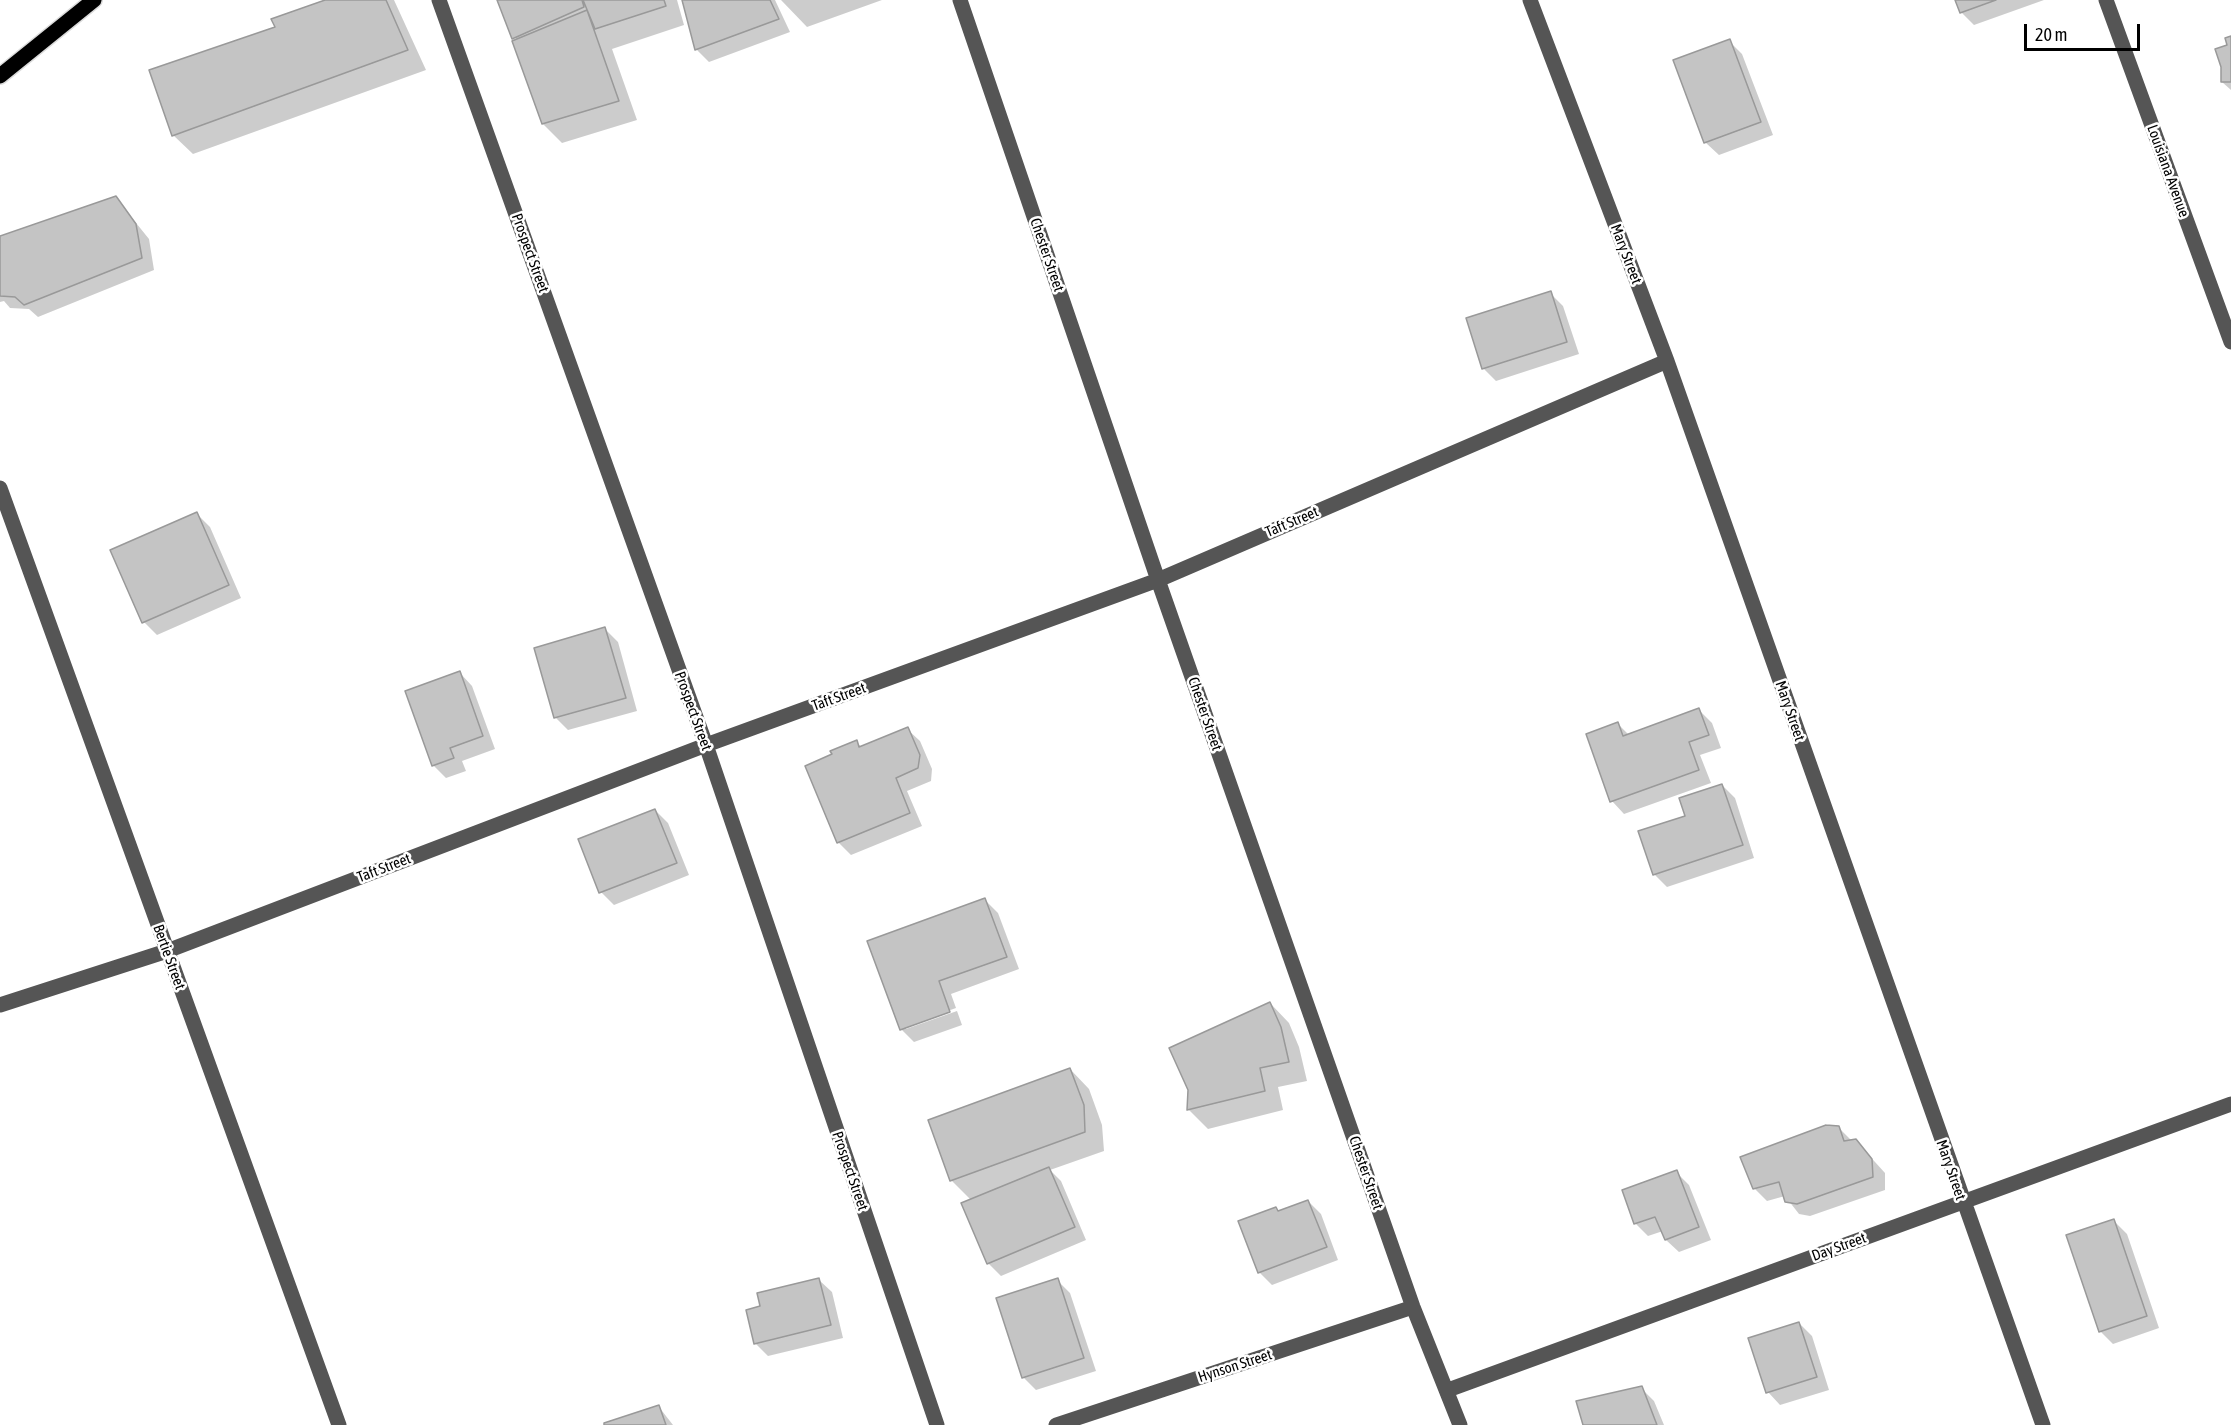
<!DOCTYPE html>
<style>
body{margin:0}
#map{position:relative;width:2231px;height:1425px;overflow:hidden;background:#fff;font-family:"Asap Condensed",sans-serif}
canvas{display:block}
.scale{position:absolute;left:2024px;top:24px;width:116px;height:27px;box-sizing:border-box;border:3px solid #000;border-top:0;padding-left:8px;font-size:18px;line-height:21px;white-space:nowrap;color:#000;-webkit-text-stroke:4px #fff;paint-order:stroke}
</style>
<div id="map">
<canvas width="2231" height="1425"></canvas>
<div class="scale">20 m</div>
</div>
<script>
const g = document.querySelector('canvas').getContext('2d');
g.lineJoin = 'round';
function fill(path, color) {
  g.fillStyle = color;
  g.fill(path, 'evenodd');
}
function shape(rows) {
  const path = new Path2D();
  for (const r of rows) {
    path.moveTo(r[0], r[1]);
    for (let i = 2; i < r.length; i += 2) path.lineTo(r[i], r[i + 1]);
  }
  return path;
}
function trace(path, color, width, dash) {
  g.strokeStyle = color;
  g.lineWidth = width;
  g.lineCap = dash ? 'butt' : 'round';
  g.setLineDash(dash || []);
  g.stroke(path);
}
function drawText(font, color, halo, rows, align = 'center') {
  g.font = font + ' "Asap Condensed",sans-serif';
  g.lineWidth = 5;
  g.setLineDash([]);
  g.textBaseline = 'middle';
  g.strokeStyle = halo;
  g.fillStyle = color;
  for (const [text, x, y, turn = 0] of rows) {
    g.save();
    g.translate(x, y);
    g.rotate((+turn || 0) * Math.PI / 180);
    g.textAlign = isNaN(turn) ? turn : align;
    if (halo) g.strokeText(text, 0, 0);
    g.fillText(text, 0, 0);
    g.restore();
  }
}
const shadow = shape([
 [330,0,394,0,426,70,193,154,173,135,277,28],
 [499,0,677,0,684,25,612,49,637,120,562,143,543,124,517,41],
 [684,0,775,0,790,32,709,62,697,50],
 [781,0,882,0,807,27],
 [1957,0,2044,0,1974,25,1961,12],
 [2231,37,2231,90,2222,82],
 [1729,41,1742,54,1773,135,1719,155,1706,143,1675,61],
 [116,198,149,239,154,270,38,317,29,309,10,308,4,301,0,302,0,238],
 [1550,293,1563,306,1579,354,1496,381,1483,368],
 [197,514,210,527,241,598,157,635,144,622,112,551],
 [605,629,618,642,637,711,568,730,555,717],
 [460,673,472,686,495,749,462,761,466,771,446,778,433,765],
 [1699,710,1712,723,1721,748,1700,755,1711,783,1624,814,1612,801,1618,724,1629,735],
 [907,729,920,741,932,769,931,781,907,791,922,826,851,855,838,842,807,767,857,742,862,748],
 [1722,785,1735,798,1754,858,1667,887,1654,874],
 [655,810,668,823,689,875,614,905,601,892],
 [985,900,998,913,1019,969,951,994,956,1008,906,1026,906,1029,957,1011,962,1025,914,1042,901,1029],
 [1270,1003,1289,1023,1299,1047,1307,1081,1278,1087,1283,1110,1208,1129,1189,1110,1190,1090],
 [1070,1069,1089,1089,1102,1125,1104,1151,1050,1170,1061,1181,1086,1240,1001,1276,988,1263,971,1200,951,1180],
 [1838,1127,1851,1140,1856,1141,1885,1173,1885,1190,1810,1216,1799,1214,1785,1196,1767,1201,1754,1188],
 [1676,1172,1689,1185,1711,1240,1679,1252,1666,1240,1663,1231,1648,1236,1635,1223],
 [1308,1201,1321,1214,1338,1260,1272,1285,1259,1272,1276,1208,1279,1212],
 [2114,1221,2127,1234,2159,1328,2113,1344,2100,1331],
 [819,1280,832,1292,843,1338,768,1356,755,1343,762,1308],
 [1057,1280,1070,1293,1096,1371,1036,1390,1023,1377],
 [1799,1323,1812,1336,1829,1390,1780,1405,1768,1392],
 [1641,1388,1654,1401,1664,1425,1584,1425],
 [659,1407,673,1425,606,1425]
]);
const building = shape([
 [325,0,386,0,408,50,172,136,149,70,275,27,271,19,325,0],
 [497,0,582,0,584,7,512,39,497,0],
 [583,0,664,0,666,6,595,29,583,0],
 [682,0,770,0,779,19,695,50,682,0],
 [1955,0,1996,0,1960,13,1955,0],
 [587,10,619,101,542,124,512,41,587,10],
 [2231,36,2231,82,2221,82,2221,67,2215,49,2227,45,2225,38,2231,36],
 [1730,39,1761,122,1704,143,1673,60,1730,39],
 [116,196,136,224,142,258,24,305,15,297,0,296,0,236,116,196],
 [1551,291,1567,342,1482,369,1466,318,1551,291],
 [197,512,229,585,142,623,110,550,197,512],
 [605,627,626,698,554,718,534,648,605,627],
 [460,671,483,736,450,748,454,758,432,766,405,691,460,671],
 [1699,708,1709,735,1689,742,1699,770,1610,802,1586,734,1618,722,1623,736,1699,708],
 [908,727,920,755,918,768,896,778,910,813,837,843,805,766,832,754,830,751,857,740,859,747,908,727],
 [1722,784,1743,845,1653,875,1638,831,1685,816,1679,798,1722,784],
 [655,809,677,863,599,893,578,839,655,809],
 [985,898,1007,957,939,981,950,1012,900,1030,867,941,985,898],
 [1270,1002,1281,1027,1289,1062,1260,1068,1265,1091,1187,1110,1188,1090,1169,1048,1270,1002],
 [1070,1068,1084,1105,1085,1132,950,1181,928,1120,1070,1068],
 [1826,1125,1839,1126,1844,1141,1856,1139,1872,1159,1873,1177,1797,1204,1785,1202,1779,1182,1753,1189,1740,1157,1826,1125],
 [1049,1167,1075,1227,987,1264,961,1203,1049,1167],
 [1677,1170,1699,1227,1665,1240,1655,1217,1634,1224,1622,1190,1677,1170],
 [1308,1200,1327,1247,1258,1273,1238,1221,1276,1207,1278,1211,1308,1200],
 [2114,1219,2147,1316,2099,1332,2066,1235,2114,1219],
 [819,1278,831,1325,754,1344,746,1310,760,1306,757,1293,819,1278],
 [1058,1278,1084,1358,1022,1378,996,1298,1058,1278],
 [1799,1322,1817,1377,1766,1393,1748,1338,1799,1322],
 [1642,1386,1657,1425,1583,1425,1576,1401,1642,1386],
 [659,1405,666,1425,604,1425,604,1423,659,1405]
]);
const minor = shape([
 [439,0,706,745,937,1425],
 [960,0,1158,580,1413,1307,1460,1425],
 [1530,0,1667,361,2043,1425],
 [2106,0,2231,342],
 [0,488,339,1425],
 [0,1005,167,951,706,745,1158,580,1667,361],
 [1448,1390,2231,1104],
 [1056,1425,1413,1307]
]);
const major = shape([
 [0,76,94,0]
]);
const streetNames = [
 ["Louisiana Avenue",2168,171,70],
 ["Prospect Street",530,253,70],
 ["Mary Street",1626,254,69],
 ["Chester Street",1047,255,71],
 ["Taft Street",1292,522,-23],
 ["Taft Street",839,697,-20],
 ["Prospect Street",693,711,70],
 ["Mary Street",1790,711,71],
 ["Chester Street",1205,714,71],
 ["Taft Street",384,868,-21],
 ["Bertie Street",169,957,70],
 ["Mary Street",1951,1170,71],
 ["Prospect Street",850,1171,71],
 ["Chester Street",1366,1173,71],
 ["Day Street",1839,1247,-20],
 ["Hynson Street",1235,1366,-18]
];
fill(shadow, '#0003');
fill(building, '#c4c4c4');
trace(building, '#999', 1.5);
trace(major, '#dbdbdb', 18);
trace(minor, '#555', 15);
trace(major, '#000', 15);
drawText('15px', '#000', '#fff', streetNames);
</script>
